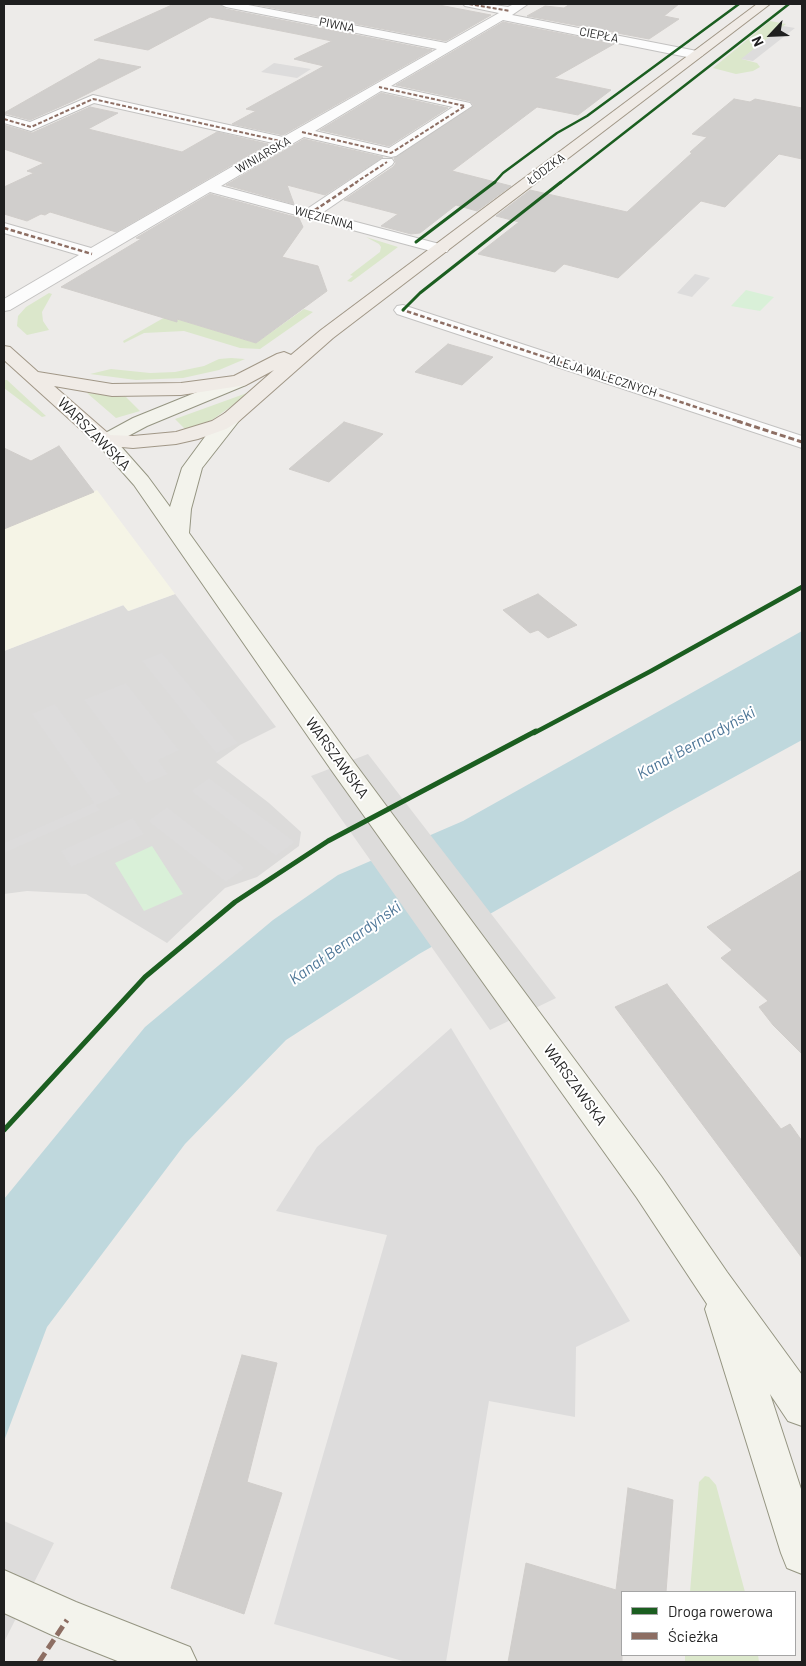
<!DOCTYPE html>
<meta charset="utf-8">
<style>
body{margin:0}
#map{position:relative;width:806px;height:1666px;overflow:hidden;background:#edebe9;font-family:Barlow,sans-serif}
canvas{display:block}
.frame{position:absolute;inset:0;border:5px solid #1f1f1f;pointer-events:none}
.legend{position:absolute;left:621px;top:1591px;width:175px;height:65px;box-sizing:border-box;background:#fff;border:1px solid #a5a5a5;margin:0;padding:6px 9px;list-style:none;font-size:15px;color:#1f1f1f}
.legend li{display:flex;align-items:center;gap:10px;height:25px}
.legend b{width:25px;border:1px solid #a5a5a5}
.north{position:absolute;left:746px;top:10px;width:50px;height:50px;-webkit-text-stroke:4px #fff;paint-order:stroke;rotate:245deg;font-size:14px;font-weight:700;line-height:20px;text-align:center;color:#1f1f1f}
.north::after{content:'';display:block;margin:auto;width:18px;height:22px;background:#1f1f1f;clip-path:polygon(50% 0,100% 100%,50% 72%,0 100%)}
</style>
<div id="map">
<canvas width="806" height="1666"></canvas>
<div class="frame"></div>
<ul class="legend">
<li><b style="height:6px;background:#1b5e20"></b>Droga rowerowa</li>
<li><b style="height:6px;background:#8d6e63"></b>Ścieżka</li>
</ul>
<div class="north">N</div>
</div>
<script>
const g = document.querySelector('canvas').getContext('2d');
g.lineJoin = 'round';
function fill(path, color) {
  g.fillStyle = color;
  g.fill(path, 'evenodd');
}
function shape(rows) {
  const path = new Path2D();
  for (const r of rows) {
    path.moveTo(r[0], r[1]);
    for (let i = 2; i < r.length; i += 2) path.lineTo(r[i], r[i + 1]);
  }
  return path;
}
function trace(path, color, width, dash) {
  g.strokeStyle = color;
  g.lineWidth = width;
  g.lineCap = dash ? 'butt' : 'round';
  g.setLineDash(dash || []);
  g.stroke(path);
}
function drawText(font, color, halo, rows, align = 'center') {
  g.font = font + ' Barlow,sans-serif';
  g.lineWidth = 4;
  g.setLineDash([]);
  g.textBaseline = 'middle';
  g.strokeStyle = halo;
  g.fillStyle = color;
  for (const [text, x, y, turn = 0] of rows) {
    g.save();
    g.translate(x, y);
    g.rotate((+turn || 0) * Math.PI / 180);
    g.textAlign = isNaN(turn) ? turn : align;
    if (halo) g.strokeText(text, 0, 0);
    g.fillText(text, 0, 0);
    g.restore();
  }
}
const residential = shape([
 [175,594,276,727,240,745,216,762,269,803,301,832,299,846,257,877,225,888,167,943,86,894,27,891,4,894,4,651,124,605,129,611]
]);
const education = shape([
 [97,490,175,594,128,611,123,605,4,651,4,529]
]);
const grass = shape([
 [770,21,786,24,742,59,757,63,760,67,753,71,736,74,713,68],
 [366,237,398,247,351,282,347,281,353,276,350,275,380,252,381,247,379,244],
 [49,293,52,294,42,312,43,321,49,330,27,335,17,326,18,316,26,307],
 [304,309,313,312,260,349,240,348,184,331,144,333,124,343,123,341,167,316,256,343],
 [231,358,245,359,219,370,183,378,136,380,90,374,111,369,150,373,175,372,204,366,219,359],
 [4,380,7,380,46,416,42,417,4,388],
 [87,393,126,397,140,411,116,418],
 [247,393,247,395,212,420,187,431,175,419],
 [705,1476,709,1477,716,1485,745,1592,690,1592,699,1482],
 [685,1655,758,1655,759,1662,685,1662]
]);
const park = shape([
 [746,290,774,297,760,311,731,306],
 [152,846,183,894,144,911,115,863]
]);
const parking = shape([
 [783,26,795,28,753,61,741,59],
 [274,63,311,69,297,78,261,72],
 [695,274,710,278,692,297,677,293],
 [162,653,238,743,216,753,142,661],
 [126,683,179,750,158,760,168,774,146,783,84,700],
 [55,704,121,794,96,805,100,810,4,853,4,843,94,803,32,714],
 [209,778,295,842,276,856,191,791],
 [167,807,245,868,226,882,148,821],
 [133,818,144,834,71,867,61,851],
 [451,1028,630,1321,576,1347,575,1417,489,1401,446,1662,406,1662,274,1624,387,1235,276,1211,317,1147]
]);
const water = shape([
 [802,631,802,740,672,811,419,954,286,1040,185,1144,47,1327,4,1441,4,1199,145,1027,273,920,338,875,463,821]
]);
const pier = shape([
 [368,754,556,998,490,1030,311,776],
 [4,1521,54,1543,4,1642]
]);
const building = shape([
 [174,4,218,4,226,9,432,50,283,135,232,124,256,111,246,109,324,66,294,59,332,41,210,17,148,50,94,40,174,4],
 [252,4,434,4,491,15,446,41,252,4],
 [570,4,679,4,664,16,679,19,649,39,527,16,545,6,564,8,570,4],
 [503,22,614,44,554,78,611,90,578,115,537,107,452,171,511,186,477,211,456,205,420,233,411,234,381,226,398,214,344,200,393,167,396,163,394,158,474,106,470,101,396,85,503,22],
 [99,59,141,67,73,101,30,120,4,113,99,59],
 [381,93,448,108,389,146,320,130,381,93],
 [734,99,750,102,755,99,802,108,802,159,779,154,725,207,701,201,618,278,564,264,555,272,478,254,519,222,496,216,530,190,627,212,692,153,690,152,707,137,692,134,734,99],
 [90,107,118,113,88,129,182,152,217,132,268,144,116,232,50,212,45,215,41,214,27,221,4,214,4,187,34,173,27,171,44,163,4,149,4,125,32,133,90,107],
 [304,139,383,157,325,195,287,185,294,204,226,185,304,139],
 [210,194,299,218,303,227,282,257,318,266,327,291,256,343,177,319,177,322,61,287,141,239,136,238,210,194],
 [448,344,493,357,462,385,415,372,448,344],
 [344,422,383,434,329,482,289,469,344,422],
 [59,446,94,492,4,529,4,448,31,461,59,446],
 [538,594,577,625,548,638,538,630,530,633,503,610,538,594],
 [802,870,802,1054,773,1025,759,1007,768,1001,721,958,732,950,707,927,802,870],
 [667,984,781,1129,790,1124,802,1141,802,1258,615,1007,667,984],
 [242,1355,277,1363,247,1482,282,1493,244,1614,171,1588,242,1355],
 [628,1488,673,1500,666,1592,622,1592,622,1662,508,1662,526,1563,616,1590,628,1488]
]);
const street = shape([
 [220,4,243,4,446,43,499,13,465,6,463,4,488,4,508,7,514,4,528,4,512,15,697,51,703,55,697,59,503,20,391,86,470,103,472,106,396,156,391,157,304,137,221,186,307,209,382,159,392,159,394,162,392,165,322,213,447,246,449,249,447,252,435,252,210,192,10,310,4,311,4,299,79,255,4,233,4,223,91,248,273,143,94,103,31,131,4,123,4,115,30,122,93,95,283,137,437,49,226,7,220,4],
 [381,91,453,107,389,148,315,131,381,91],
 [403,305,802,436,802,448,397,314,394,310,397,306,403,305]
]);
const secondary = shape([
 [239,375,246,377,248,381,246,385,147,426,117,442,148,477,170,507,182,468,207,434,225,413,232,411,239,413,242,417,202,468,191,509,189,533,350,757,661,1176,727,1272,802,1375,802,1426,788,1421,770,1394,802,1492,802,1574,787,1568,781,1553,705,1309,707,1304,637,1198,332,771,134,485,95,441,98,437,133,418,239,375],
 [4,1570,76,1602,190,1647,197,1662,120,1662,52,1635,4,1613,4,1570]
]);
const primary = shape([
 [757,4,770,4,333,338,239,421,226,429,198,439,176,444,133,448,98,445,4,360,4,346,10,347,38,372,112,384,181,383,234,376,277,354,284,352,291,355,321,330,757,4],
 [274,370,225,413,212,421,176,432,133,436,110,435,54,386,112,396,181,395,246,385,274,370]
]);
const quietFar3 = shape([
 [469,4,510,11],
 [4,119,31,127,93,99,285,142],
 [302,132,391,153,465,106,379,87],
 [355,183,387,162]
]);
const quietFar2 = shape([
 [309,214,357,182],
 [4,228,92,254],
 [405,308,403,310,741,422]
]);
const quietFar1 = shape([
 [737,421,802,442]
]);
const quiet = shape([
 [39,1662,67,1620]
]);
const cyclewayFar3 = shape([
 [494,183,503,173,557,133,587,116,739,4],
 [560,183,789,4]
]);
const cyclewayFar2 = shape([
 [416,242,495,182],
 [403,310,420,293,561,182]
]);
const cyclewayFar1 = shape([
 [534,733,651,671,802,587]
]);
const cycleway = shape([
 [4,1130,145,977,235,902,328,841,536,731]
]);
const farStreetnames = [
 ["PIWNA",337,25,11],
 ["CIEPŁA",599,35,11],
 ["WINIARSKA",263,155,-30],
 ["ŁÓDZKA",546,169,-37],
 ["WIĘZIENNA",324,218,15],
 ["ALEJA WALECZNYCH",603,376,18]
];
const streetNames = [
 ["WARSZAWSKA",94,434,45],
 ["WARSZAWSKA",337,758,54],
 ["WARSZAWSKA",575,1085,54]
];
const waterNames = [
 ["Kanał Bernardyński",696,743,-29],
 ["Kanał Bernardyński",345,943,-35]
];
fill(residential, '#dcdbda');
fill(education, '#f5f4e6');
fill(grass, '#dbe7cb');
fill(park, '#d9f0d8');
fill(parking, '#dddcdc');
fill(water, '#bfd8dd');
fill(pier, '#dddcdb');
fill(building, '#d0cecc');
trace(building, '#d0cdca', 1);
trace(street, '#c3c2c1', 2);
trace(secondary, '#959582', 2);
trace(primary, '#a19787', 2);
fill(street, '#fcfcfc');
fill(secondary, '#f3f3ec');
fill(primary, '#f0ebe6');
trace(quietFar3, '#8d6e63', 2, [4, 2]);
trace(quietFar2, '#8d6e63', 2.5, [4.5, 2.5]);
trace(quietFar1, '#8d6e63', 3, [6, 3]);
trace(quiet, '#8d6e63', 5, [11, 5]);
trace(cyclewayFar3, '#1b5e20', 2.5);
trace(cyclewayFar2, '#1b5e20', 3);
trace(cyclewayFar1, '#1b5e20', 4.5);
trace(cycleway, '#1b5e20', 5);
drawText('12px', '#1f1f1f', '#fff', farStreetnames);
drawText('15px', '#1f1f1f', '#fff', streetNames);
drawText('italic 16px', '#4d7697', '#fff', waterNames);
</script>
